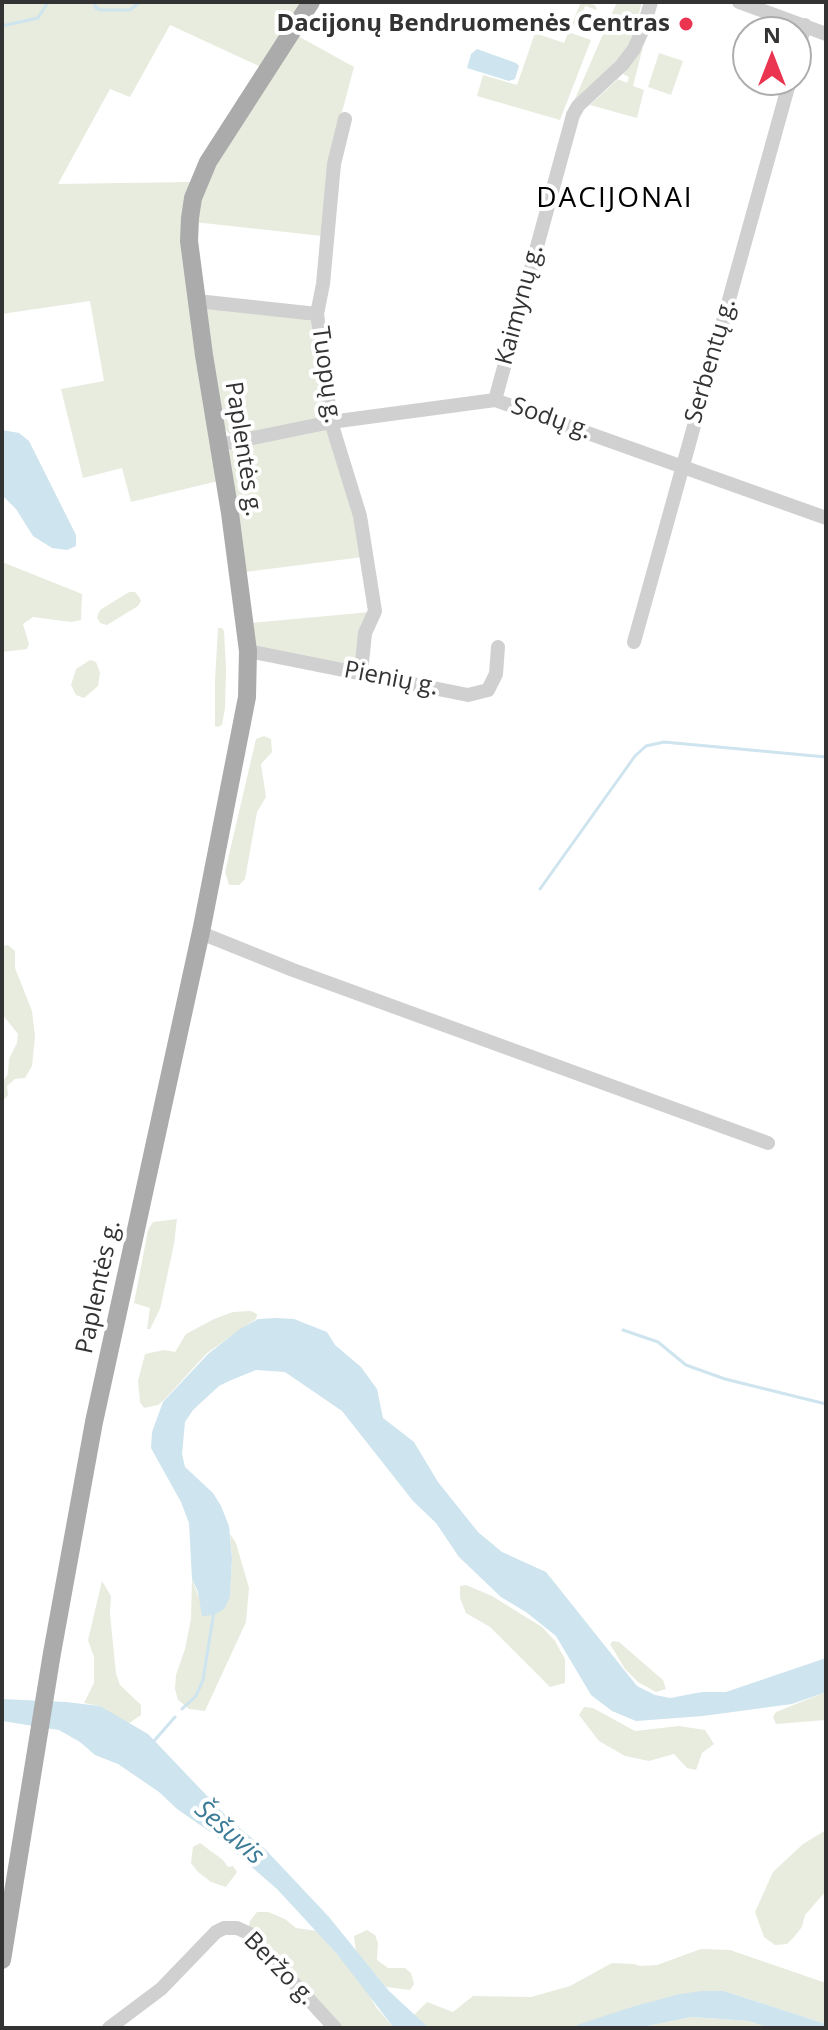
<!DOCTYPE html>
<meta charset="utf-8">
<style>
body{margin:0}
#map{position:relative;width:828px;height:2030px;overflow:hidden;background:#fff;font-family:"Open Sans",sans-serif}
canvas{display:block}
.frame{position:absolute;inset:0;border:4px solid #333;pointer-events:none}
.north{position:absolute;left:732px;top:16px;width:80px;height:80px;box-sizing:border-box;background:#fff;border:2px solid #adadad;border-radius:50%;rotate:0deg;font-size:22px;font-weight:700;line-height:32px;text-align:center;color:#333}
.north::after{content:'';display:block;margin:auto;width:28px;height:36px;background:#ea3450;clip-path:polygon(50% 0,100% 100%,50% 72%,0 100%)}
</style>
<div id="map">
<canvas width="828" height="2030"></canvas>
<div class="frame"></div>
<div class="north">N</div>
</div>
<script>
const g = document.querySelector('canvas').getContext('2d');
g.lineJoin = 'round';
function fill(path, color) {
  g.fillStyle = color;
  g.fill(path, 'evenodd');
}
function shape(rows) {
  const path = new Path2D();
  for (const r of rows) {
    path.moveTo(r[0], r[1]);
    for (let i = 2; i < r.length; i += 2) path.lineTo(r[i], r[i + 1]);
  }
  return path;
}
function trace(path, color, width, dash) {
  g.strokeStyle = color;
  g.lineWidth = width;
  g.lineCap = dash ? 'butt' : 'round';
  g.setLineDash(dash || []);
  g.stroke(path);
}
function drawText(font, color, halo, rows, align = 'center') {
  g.font = font + ' "Open Sans",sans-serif';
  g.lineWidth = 8;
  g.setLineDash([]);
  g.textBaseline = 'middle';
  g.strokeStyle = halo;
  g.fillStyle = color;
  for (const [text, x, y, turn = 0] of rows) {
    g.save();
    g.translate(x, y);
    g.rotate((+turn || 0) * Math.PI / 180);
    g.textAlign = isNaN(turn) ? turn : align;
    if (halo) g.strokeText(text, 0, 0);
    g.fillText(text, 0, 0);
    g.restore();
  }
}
const green = shape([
 [2,2,297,2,298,5,261,67,170,25,130,97,110,89,58,184,191,182,218,481,131,502,122,468,83,478,61,389,104,381,90,301,2,314],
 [581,2,595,5,597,10,585,6,580,19,577,18,571,33,591,40,560,120,477,96,483,75,517,85,535,33,564,43],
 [617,2,642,2,631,42,617,62,574,101],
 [298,36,354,67,335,138,322,236,194,222,207,178],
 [643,47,633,86,644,90,637,118,590,105,618,79,627,83,629,77,623,74],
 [659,53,683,61,671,95,648,87],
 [200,298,309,310,325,419,234,436,227,432,223,425],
 [328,429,347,492,363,557,245,572,228,452,232,448],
 [2,562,82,594,81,620,71,622,33,617,23,624,29,644,27,649,2,652],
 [129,592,135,592,139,597,141,601,138,606,107,625,100,623,97,617,100,610],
 [370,612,359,669,255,649,251,623],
 [218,628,222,628,224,631,226,670,225,708,222,725,218,727,215,726,215,681],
 [90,660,96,662,100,673,98,686,84,698,76,695,71,685,76,669],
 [264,736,271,739,272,752,261,764,266,797,257,812,245,879,239,885,229,885,225,872,256,739],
 [8,945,15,951,15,968,32,1011,35,1037,32,1066,25,1078,15,1079,7,1086,8,1095,3,1101,2,1083,8,1074,9,1059,17,1043,18,1034,2,1014,2,946],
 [177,1219,174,1244,160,1309,150,1329,147,1329,150,1308,134,1303,148,1230,153,1222],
 [251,1311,257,1314,256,1319,207,1353,165,1399,158,1405,144,1408,140,1402,138,1381,145,1354,164,1350,175,1352,186,1334,214,1319,233,1312],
 [230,1534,236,1543,249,1588,246,1622,205,1711,189,1709,178,1700,175,1689,176,1675,185,1649,191,1619,192,1579,201,1603,230,1597,232,1558],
 [102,1581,111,1596,110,1614,116,1674,120,1685,141,1705,141,1715,128,1724,100,1706,84,1703,94,1683,94,1657,88,1640],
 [466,1585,492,1596,542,1627,555,1641,565,1659,565,1683,550,1687,490,1627,466,1613,460,1598,460,1586],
 [613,1641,619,1642,663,1680,666,1689,656,1692,638,1682,625,1669,610,1644],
 [826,1692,826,1720,776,1724,773,1717,776,1712],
 [584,1707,593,1708,635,1731,679,1726,705,1730,714,1744,702,1753,696,1770,687,1768,674,1754,649,1761,625,1756,599,1741,579,1715],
 [826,1830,826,1891,805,1915,802,1927,794,1937,787,1944,775,1945,764,1937,755,1912,773,1872,803,1844],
 [200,1843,223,1860,228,1867,233,1866,237,1872,226,1887,211,1882,198,1872,191,1863,193,1847],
 [257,1912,268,1912,285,1919,296,1928,317,1931,362,1983,376,2007,394,2028,335,2028,248,1933,250,1921],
 [367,1930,375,1935,378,1943,377,1960,388,1968,405,1968,411,1973,414,1984,410,1990,386,1987,356,1951,354,1936],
 [701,1949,730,1950,826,1983,826,2024,724,1991,635,2006,608,2017,568,2028,429,2028,414,2015,427,2002,453,2012,473,1996,531,1997,570,1986,612,1963,634,1964,640,1966,657,1965],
 [692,2017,749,2021,769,2028,637,2028]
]);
const water = shape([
 [477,49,516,63,519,66,515,79,509,81,467,68,471,54],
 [2,430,19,433,29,441,76,535,76,546,67,550,52,548,33,536,16,509,2,495],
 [276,1318,294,1319,327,1332,335,1345,361,1367,377,1389,383,1418,414,1442,438,1482,478,1532,502,1552,546,1572,637,1686,655,1695,670,1698,702,1692,726,1692,826,1658,826,1692,792,1704,703,1716,636,1721,612,1711,591,1695,556,1636,526,1612,501,1597,459,1557,436,1523,413,1501,342,1411,285,1372,256,1370,229,1381,219,1386,193,1410,185,1422,182,1454,185,1467,213,1493,221,1506,229,1526,232,1558,230,1597,224,1609,214,1615,202,1616,198,1592,192,1579,189,1523,181,1502,151,1448,152,1432,163,1402,208,1354,240,1329,258,1319],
 [2,1699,66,1702,100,1706,148,1734,230,1820,265,1849,329,1917,389,1991,429,2028,394,2028,337,1954,277,1889,216,1836,177,1809,159,1792,118,1764,95,1755,80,1742,59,1730,2,1721],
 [702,1991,724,1991,826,2024,826,2028,769,2028,749,2021,692,2017,637,2028,568,2028,635,2006,680,1994]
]);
const stream = shape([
 [94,2,96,8,101,10,130,10,140,2],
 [2,26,38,18,48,2],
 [540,889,635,756,646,746,664,742,826,757],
 [623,1330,658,1342,686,1365,725,1379,826,1404],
 [182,1709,196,1696,203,1680,214,1611],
 [154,1741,175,1717]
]);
const minor = shape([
 [739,2,826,34],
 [796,58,805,25],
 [345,119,334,164,323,284,317,314,331,422,360,516,375,611,365,633,361,673],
 [197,301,317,314],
 [495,400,573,115,578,106,622,65,634,49,643,29,651,2],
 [219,445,331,422,495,400,826,518],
 [634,642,790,80],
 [248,651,468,695,488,690,496,674,498,647],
 [201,933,293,970,768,1143],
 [109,2028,161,1989,216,1932,224,1928,237,1928,248,1933,335,2028]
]);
const major = shape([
 [2,1960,52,1653,94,1422,202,927,247,697,248,651,230,513,204,355,189,241,190,218,193,198,208,162,311,2]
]);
const markers = [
 [686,24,8,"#ea3450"]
];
const poiNames = [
 ["Dacijonų Bendruomenės Centras",670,24]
];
const streetNames = [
 ["Kaimynų g.",520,305,-75],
 ["Serbentų g.",711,361,-74],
 ["Tuopų g.",326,375,82],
 ["Sodų g.",551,419,19],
 ["Paplentės g.",243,449,81],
 ["Pienių g.",391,679,11],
 ["Paplentės g.",99,1287,-78],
 ["Beržo g.",279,1969,46]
];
const waterNames = [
 ["Šešuvis",229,1833,41]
];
const quarterNames = [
 ["DACIJONAI",615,199]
];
fill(green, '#e7ecde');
fill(water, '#cee4ee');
trace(stream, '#cee4ee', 3);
trace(minor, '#d0d0d0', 14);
trace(major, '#ababab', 18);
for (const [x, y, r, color] of markers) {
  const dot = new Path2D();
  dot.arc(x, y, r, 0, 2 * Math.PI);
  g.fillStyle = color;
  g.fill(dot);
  trace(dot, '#fff', 3);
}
drawText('bold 24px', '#333', '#fff', poiNames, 'right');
drawText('24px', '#333', '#fff', streetNames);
drawText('italic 26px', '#3d7c98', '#fff', waterNames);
g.letterSpacing = '2px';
drawText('28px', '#000', '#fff', quarterNames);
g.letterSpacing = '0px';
</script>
